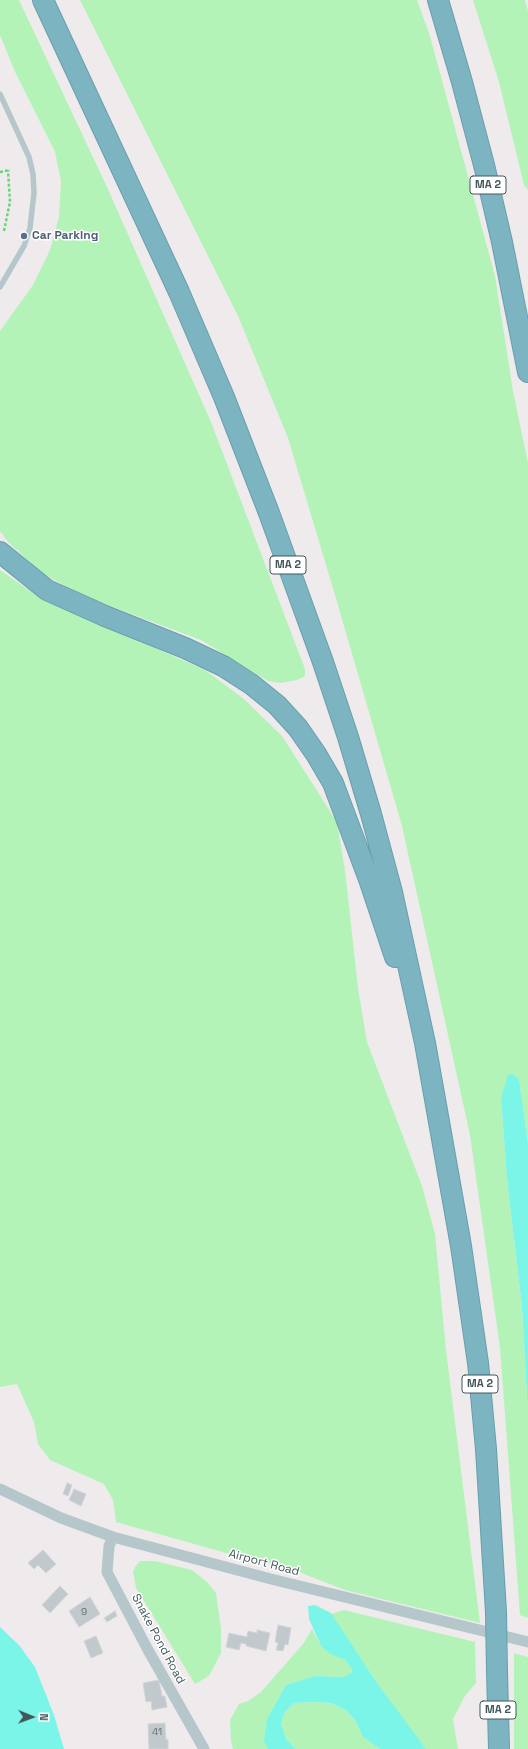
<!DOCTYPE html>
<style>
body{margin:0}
#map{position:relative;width:528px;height:1749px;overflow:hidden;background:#efebec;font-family:"Space Grotesk",sans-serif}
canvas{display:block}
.north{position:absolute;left:12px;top:1697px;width:40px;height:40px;-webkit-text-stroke:3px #fff;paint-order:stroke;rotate:91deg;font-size:11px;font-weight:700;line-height:16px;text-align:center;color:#42575b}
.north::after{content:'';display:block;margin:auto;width:14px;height:18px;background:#42575b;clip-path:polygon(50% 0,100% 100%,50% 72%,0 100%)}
</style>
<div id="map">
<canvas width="528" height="1749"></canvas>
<div class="north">N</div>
</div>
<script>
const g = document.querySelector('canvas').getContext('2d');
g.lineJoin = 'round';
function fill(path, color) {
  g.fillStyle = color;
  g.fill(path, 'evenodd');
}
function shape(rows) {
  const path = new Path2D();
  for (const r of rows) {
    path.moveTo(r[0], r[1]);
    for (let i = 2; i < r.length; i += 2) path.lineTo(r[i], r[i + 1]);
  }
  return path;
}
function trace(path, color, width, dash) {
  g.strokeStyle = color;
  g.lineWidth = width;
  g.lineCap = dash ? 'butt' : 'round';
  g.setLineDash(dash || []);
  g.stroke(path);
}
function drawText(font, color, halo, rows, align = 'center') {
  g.font = font + ' "Space Grotesk",sans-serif';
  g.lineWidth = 3;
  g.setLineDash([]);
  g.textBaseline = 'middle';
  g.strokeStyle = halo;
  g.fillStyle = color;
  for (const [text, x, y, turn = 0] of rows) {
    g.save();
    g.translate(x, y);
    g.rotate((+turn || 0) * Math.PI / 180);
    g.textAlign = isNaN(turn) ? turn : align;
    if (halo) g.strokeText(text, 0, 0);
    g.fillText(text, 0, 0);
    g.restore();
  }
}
const green = shape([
 [0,0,19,0,107,187,211,422,305,669,305,676,297,680,281,683,268,681,201,640,83,596,42,573,8,542,0,531,0,331,33,285,50,250,59,217,61,181,55,152,15,72,0,35],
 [80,0,417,0,430,36,495,276,513,391,528,463,528,1143,519,1079,501,1098,507,1179,522,1307,528,1413,528,1618,520,1615,500,1348,470,1135,402,826,335,595,288,438,238,316],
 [473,0,525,0,528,11,528,190,524,185,499,82],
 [0,570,45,601,87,618,205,670,244,699,282,736,337,822,345,870,358,988,367,1042,422,1186,435,1234,446,1350,480,1623,345,1590,291,1569,244,1558,116,1522,113,1500,104,1484,50,1460,38,1444,34,1422,17,1384,0,1387],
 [140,1561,155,1561,192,1570,207,1582,216,1593,221,1628,221,1653,209,1676,195,1684,136,1588,133,1572,135,1567],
 [344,1610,475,1642,476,1683,465,1696,453,1719,458,1749,426,1749,418,1740,377,1683,331,1614],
 [312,1629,321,1646,345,1660,351,1668,352,1674,343,1677,315,1676,286,1685,278,1700,265,1741,268,1749,233,1749,231,1741,230,1720,239,1704,248,1701,261,1692,303,1644],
 [514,1653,528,1657,528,1749,514,1749],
 [315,1702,330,1703,347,1711,355,1720,363,1737,380,1749,296,1749,286,1739,281,1723,285,1712,294,1703]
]);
const water = shape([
 [512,1074,519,1079,528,1143,528,1413,522,1307,507,1179,501,1098,508,1075],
 [315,1605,331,1613,377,1683,426,1749,380,1749,363,1737,355,1720,347,1711,331,1703,315,1702,294,1703,285,1712,281,1723,286,1739,296,1749,268,1749,264,1741,267,1719,286,1685,315,1676,343,1677,352,1673,351,1668,345,1660,329,1653,321,1646,309,1619,308,1606],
 [0,1627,19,1645,35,1667,54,1715,64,1749,0,1749]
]);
const building = shape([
 [67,1483,72,1485,68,1496,63,1494,67,1483],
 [74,1489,86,1494,81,1506,69,1500,74,1489],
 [43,1550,56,1564,46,1573,38,1565,34,1569,28,1563,43,1550],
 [60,1586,68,1594,50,1613,42,1605,60,1586],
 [90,1597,100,1614,79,1627,69,1611,90,1597],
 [115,1611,117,1616,107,1622,104,1618,115,1611],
 [278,1625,291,1628,288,1645,285,1644,283,1651,276,1650,278,1643,275,1642,278,1625],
 [257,1630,270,1633,266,1651,246,1646,246,1644,241,1643,239,1650,226,1647,229,1633,247,1637,248,1631,257,1633,257,1630],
 [96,1636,103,1653,91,1658,84,1641,96,1636],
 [159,1680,162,1696,165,1696,167,1707,152,1710,151,1701,146,1702,143,1683,159,1680],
 [165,1723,166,1740,168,1739,168,1749,149,1749,148,1724,165,1723]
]);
const path = shape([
 [0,172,10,170],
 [4,231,10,202,8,170]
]);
const lane = shape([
 [0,94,29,157,33,174,34,193,30,228,24,246,0,287]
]);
const street = shape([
 [0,1489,61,1518,113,1537,271,1579,528,1642],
 [113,1537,109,1546,107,1572,148,1650,204,1749]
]);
const highway = shape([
 [43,0,179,292,224,397,269,513,323,662,348,737,371,814,392,892,425,1043,461,1246,478,1363,486,1449,496,1612],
 [438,0,462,82,484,165,502,242,528,372],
 [0,552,47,590,105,616,185,648,223,666,251,684,277,705,298,728,316,754,333,783,370,882,395,957],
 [497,1671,499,1749]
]);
const highwayBridge = shape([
 [496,1612,497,1671]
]);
const markers = [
 [24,236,4,"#5c6f8a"]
];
const numberNames = [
 ["9",84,1612],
 ["41",157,1732]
];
const shields = [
 [488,185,36],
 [288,565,36],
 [480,1384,36],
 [498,1710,36]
];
const shieldNames = [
 ["MA 2",488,185],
 ["MA 2",288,565],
 ["MA 2",480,1384],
 ["MA 2",498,1710]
];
const serviceNames = [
 ["Car Parking",32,236]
];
const streetNames = [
 ["Airport Road",264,1563,15],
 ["Snake Pond Road",158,1639,62]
];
fill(green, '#b3f3b8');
fill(water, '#7bf5e8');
fill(building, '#c2c9cc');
trace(building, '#cfd5d8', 1);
trace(highway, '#689fad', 22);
trace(path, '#68d47d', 2.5, [3, 2]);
trace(lane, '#b5c7cb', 5.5);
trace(street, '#b5c7cb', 11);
trace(highway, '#7db4c1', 20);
trace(highwayBridge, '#689fad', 22, []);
trace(highwayBridge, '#7db4c1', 20);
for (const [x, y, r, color] of markers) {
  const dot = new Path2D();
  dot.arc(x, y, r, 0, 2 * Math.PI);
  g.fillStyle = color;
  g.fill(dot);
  trace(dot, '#fff', 1.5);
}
drawText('10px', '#627477', null, numberNames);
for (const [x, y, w] of shields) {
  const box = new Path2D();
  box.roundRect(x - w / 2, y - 9, w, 18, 3);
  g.fillStyle = '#fff';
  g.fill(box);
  trace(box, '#42575b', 1);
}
drawText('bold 11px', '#42575b', null, shieldNames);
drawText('bold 12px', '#4e5e75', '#fff', serviceNames, 'left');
drawText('12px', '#42575b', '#fff', streetNames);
</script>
